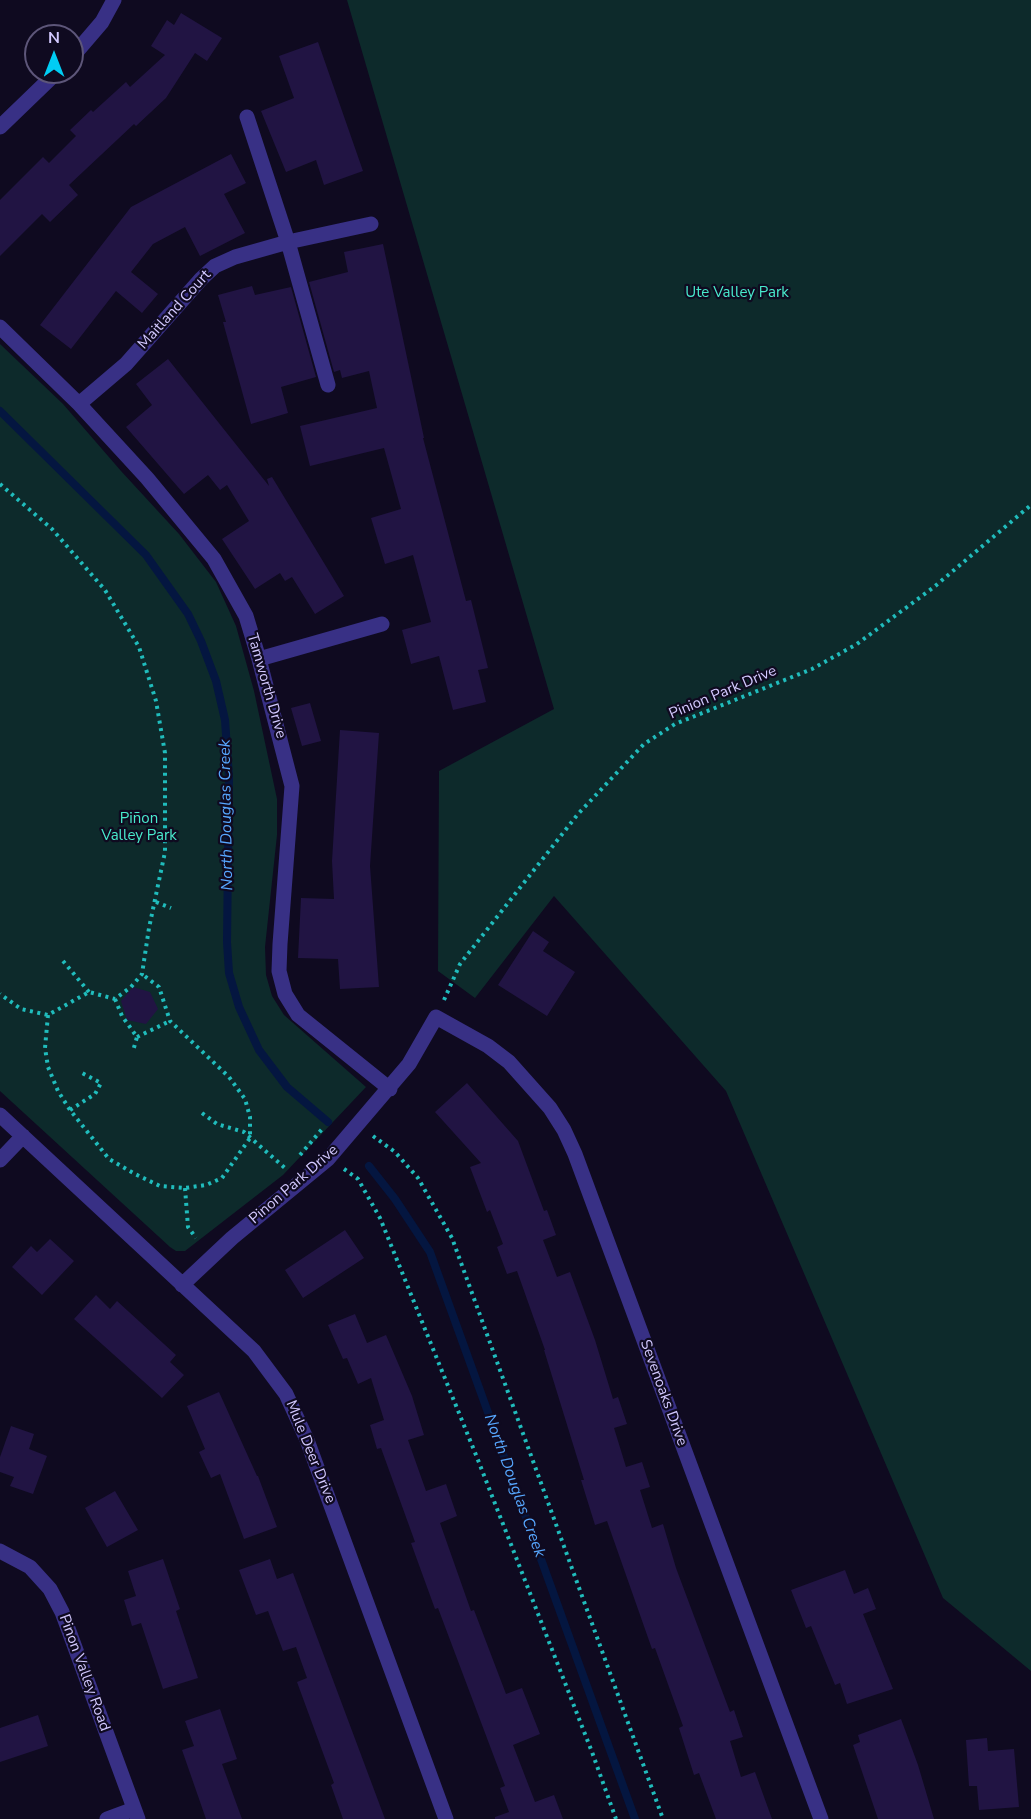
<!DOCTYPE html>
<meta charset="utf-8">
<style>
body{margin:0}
#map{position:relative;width:1031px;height:1819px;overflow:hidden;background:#0f0a20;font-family:"Nunito Sans",sans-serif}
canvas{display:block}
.north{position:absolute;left:24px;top:24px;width:60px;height:60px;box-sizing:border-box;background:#0f0a20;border:2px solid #5d5679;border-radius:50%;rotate:0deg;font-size:16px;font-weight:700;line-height:24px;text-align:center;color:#d3c9ff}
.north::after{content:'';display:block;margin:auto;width:21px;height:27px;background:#00cdf4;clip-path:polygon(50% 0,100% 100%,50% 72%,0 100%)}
</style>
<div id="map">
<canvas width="1031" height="1819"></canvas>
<div class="north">N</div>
</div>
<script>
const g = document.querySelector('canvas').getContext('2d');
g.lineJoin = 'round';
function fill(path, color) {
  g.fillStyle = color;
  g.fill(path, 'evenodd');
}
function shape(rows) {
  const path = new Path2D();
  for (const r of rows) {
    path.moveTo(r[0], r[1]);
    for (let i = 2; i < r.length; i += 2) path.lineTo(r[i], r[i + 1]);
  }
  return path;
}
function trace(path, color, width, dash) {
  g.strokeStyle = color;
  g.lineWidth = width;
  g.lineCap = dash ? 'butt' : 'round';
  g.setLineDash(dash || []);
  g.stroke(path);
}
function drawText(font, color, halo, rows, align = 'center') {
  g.font = font + ' "Nunito Sans",sans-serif';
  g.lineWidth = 4.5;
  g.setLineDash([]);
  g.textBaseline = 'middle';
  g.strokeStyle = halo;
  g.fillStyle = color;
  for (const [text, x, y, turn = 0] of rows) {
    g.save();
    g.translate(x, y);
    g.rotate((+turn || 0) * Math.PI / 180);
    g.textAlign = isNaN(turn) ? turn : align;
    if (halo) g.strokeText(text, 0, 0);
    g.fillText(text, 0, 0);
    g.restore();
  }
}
const green = shape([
 [347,0,1031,0,1031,1671,943,1598,726,1091,554,896,475,998,438,971,439,771,554,709],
 [0,344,63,404,121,471,179,534,216,582,236,626,254,691,277,799,277,835,265,947,266,975,272,996,284,1015,366,1087,283,1175,185,1251,176,1251,170,1247,0,1091]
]);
const stream = shape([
 [0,411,146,555,188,614,201,641,216,681,225,720,229,777,227,942,229,973,239,1007,259,1050,287,1087,328,1122],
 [369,1166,395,1199,430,1252,635,1819]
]);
const building = shape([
 [181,13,222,38,207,61,195,53,166,98,136,126,134,124,69,185,78,195,50,222,42,214,0,256,0,200,43,157,49,163,76,136,70,130,91,110,93,112,126,82,130,87,165,55,151,46,167,20,174,25],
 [318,42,363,171,324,185,316,160,286,172,261,111,294,98,279,56],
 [231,154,246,183,224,194,245,233,200,256,185,227,153,244,131,272,158,294,142,313,116,291,71,349,40,325,131,207],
 [383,244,424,438,423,438,466,601,471,600,488,668,478,670,486,702,453,710,439,656,411,664,402,630,431,622,413,555,385,564,371,518,401,509,384,448,310,466,300,426,377,408,369,371,342,378,340,370,334,372,309,282,348,272,344,252],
 [252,286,255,295,291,287,316,377,281,387,288,413,251,424,223,322,226,322,218,295],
 [168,359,269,486,267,479,272,477,344,596,315,614,292,577,285,581,280,573,255,589,222,539,249,521,227,485,220,490,208,475,184,494,126,427,152,405,136,384],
 [310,703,321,741,302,746,291,708],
 [340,730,379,733,370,866,379,987,340,989,338,959,298,958,301,898,334,899,332,861],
 [533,931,549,942,543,951,575,972,547,1016,498,985],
 [133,987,150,992,158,1009,146,1024,127,1020,121,1001],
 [467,1083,518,1141,544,1211,547,1210,556,1235,543,1240,557,1277,570,1272,595,1340,613,1399,618,1397,627,1424,614,1428,626,1467,642,1462,650,1487,640,1490,652,1528,663,1524,676,1568,707,1651,730,1712,734,1710,743,1737,730,1741,741,1777,755,1772,772,1819,716,1819,699,1773,694,1775,679,1728,683,1726,655,1648,652,1649,607,1521,595,1525,581,1480,584,1480,544,1350,545,1350,517,1271,507,1274,497,1247,503,1244,490,1210,487,1212,470,1167,481,1163,435,1112],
 [345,1230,364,1258,303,1298,285,1270],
 [50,1239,74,1261,42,1295,12,1267,31,1246,37,1252],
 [96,1295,110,1309,117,1301,176,1355,170,1362,184,1375,162,1398,74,1319],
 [355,1314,367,1343,386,1335,412,1396,424,1435,408,1440,426,1491,446,1484,457,1516,440,1523,471,1611,474,1610,506,1694,522,1688,540,1734,513,1745,535,1802,554,1795,563,1819,495,1819,495,1817,509,1812,500,1788,505,1786,438,1608,435,1609,411,1543,415,1542,381,1448,377,1449,370,1425,384,1420,371,1378,358,1384,347,1358,343,1359,328,1325],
 [219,1392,257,1476,258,1476,277,1527,244,1539,220,1474,211,1478,199,1452,205,1449,187,1406],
 [11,1426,34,1434,29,1449,47,1456,33,1494,10,1486,14,1477,0,1472,0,1457],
 [115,1491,138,1530,107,1547,85,1508],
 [163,1559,180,1609,176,1611,198,1678,163,1689,141,1623,132,1626,124,1600,136,1596,128,1571],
 [270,1559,277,1579,293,1573,385,1819,343,1819,331,1785,334,1783,297,1682,307,1678,296,1647,283,1651,268,1611,256,1615,239,1570],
 [845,1570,854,1594,868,1588,876,1609,863,1614,893,1689,847,1704,840,1683,835,1685,811,1626,806,1628,791,1590],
 [220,1709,237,1759,222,1764,242,1819,206,1819,182,1750,194,1746,185,1721],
 [38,1715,48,1746,0,1762,0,1728],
 [901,1719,918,1765,934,1819,878,1819,853,1745,860,1742,858,1735],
 [987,1738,988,1751,1014,1749,1019,1807,979,1810,977,1786,969,1786,966,1740]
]);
const path = shape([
 [0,484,52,529,105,590,139,647,156,701,165,753,165,852,149,928,142,974,131,987,115,999,89,992,48,1015,21,1009,0,994],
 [156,902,171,908],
 [63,961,89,992],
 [115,999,122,1016,137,1037,133,1051],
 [444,1000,460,964,578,814,644,744,675,724,812,669,857,644,934,587,1031,505],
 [48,1015,45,1048,48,1067,58,1091,70,1110,109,1159,135,1174,160,1186,185,1188,206,1185,222,1178,250,1138,250,1117,245,1099,229,1077,170,1021,159,987,142,974],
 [137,1037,170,1021],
 [70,1110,95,1094,101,1083,82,1073],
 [202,1113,217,1124,244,1132,286,1169],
 [373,1136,395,1152,418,1178,452,1238,663,1819],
 [300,1155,323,1128],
 [344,1169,358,1179,380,1218,478,1460,592,1752,616,1819],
 [185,1188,188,1227,196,1238]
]);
const street = shape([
 [72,57,102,22,114,0],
 [247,117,288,242,328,385],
 [0,127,57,72],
 [0,327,79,404,147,478,214,559,246,616,259,659,292,786,280,944,279,971,285,994,298,1015,390,1089],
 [79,404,126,364,201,279,215,266,235,257,288,242,371,224],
 [259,659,382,624],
 [0,1115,254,1351,286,1394,307,1440,446,1819],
 [0,1160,23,1136],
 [182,1285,232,1238,328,1159,409,1064,436,1017,488,1046,509,1062,550,1108,564,1130,575,1154,821,1819],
 [0,1551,30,1567,50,1589,62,1612,138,1819],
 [107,1819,134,1809]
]);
const parkNames = [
 ["Ute Valley Park",737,293],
 ["Piñon",139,819],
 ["Valley Park",139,836]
];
const streetNames = [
 ["Maitland Court",175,310,-48],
 ["Tamworth Drive",266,686,74],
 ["Pinion Park Drive",723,693,-23],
 ["Pinon Park Drive",294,1185,-41],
 ["Sevenoaks Drive",663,1393,70],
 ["Mule Deer Drive",310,1452,68],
 ["Pinon Valley Road",84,1673,70]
];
const waterNames = [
 ["North Douglas Creek",227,815,-91],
 ["North Douglas Creek",514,1486,70]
];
fill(green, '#0d2a2b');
trace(stream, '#041640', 8);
fill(building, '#211443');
trace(path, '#20bcbc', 4, [3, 4.5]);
trace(street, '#383085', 15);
drawText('15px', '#49ebcd', '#0f0a20', parkNames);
drawText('15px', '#d3c9ff', '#0f0a20', streetNames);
drawText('italic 16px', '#57a7ff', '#0f0a20', waterNames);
</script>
